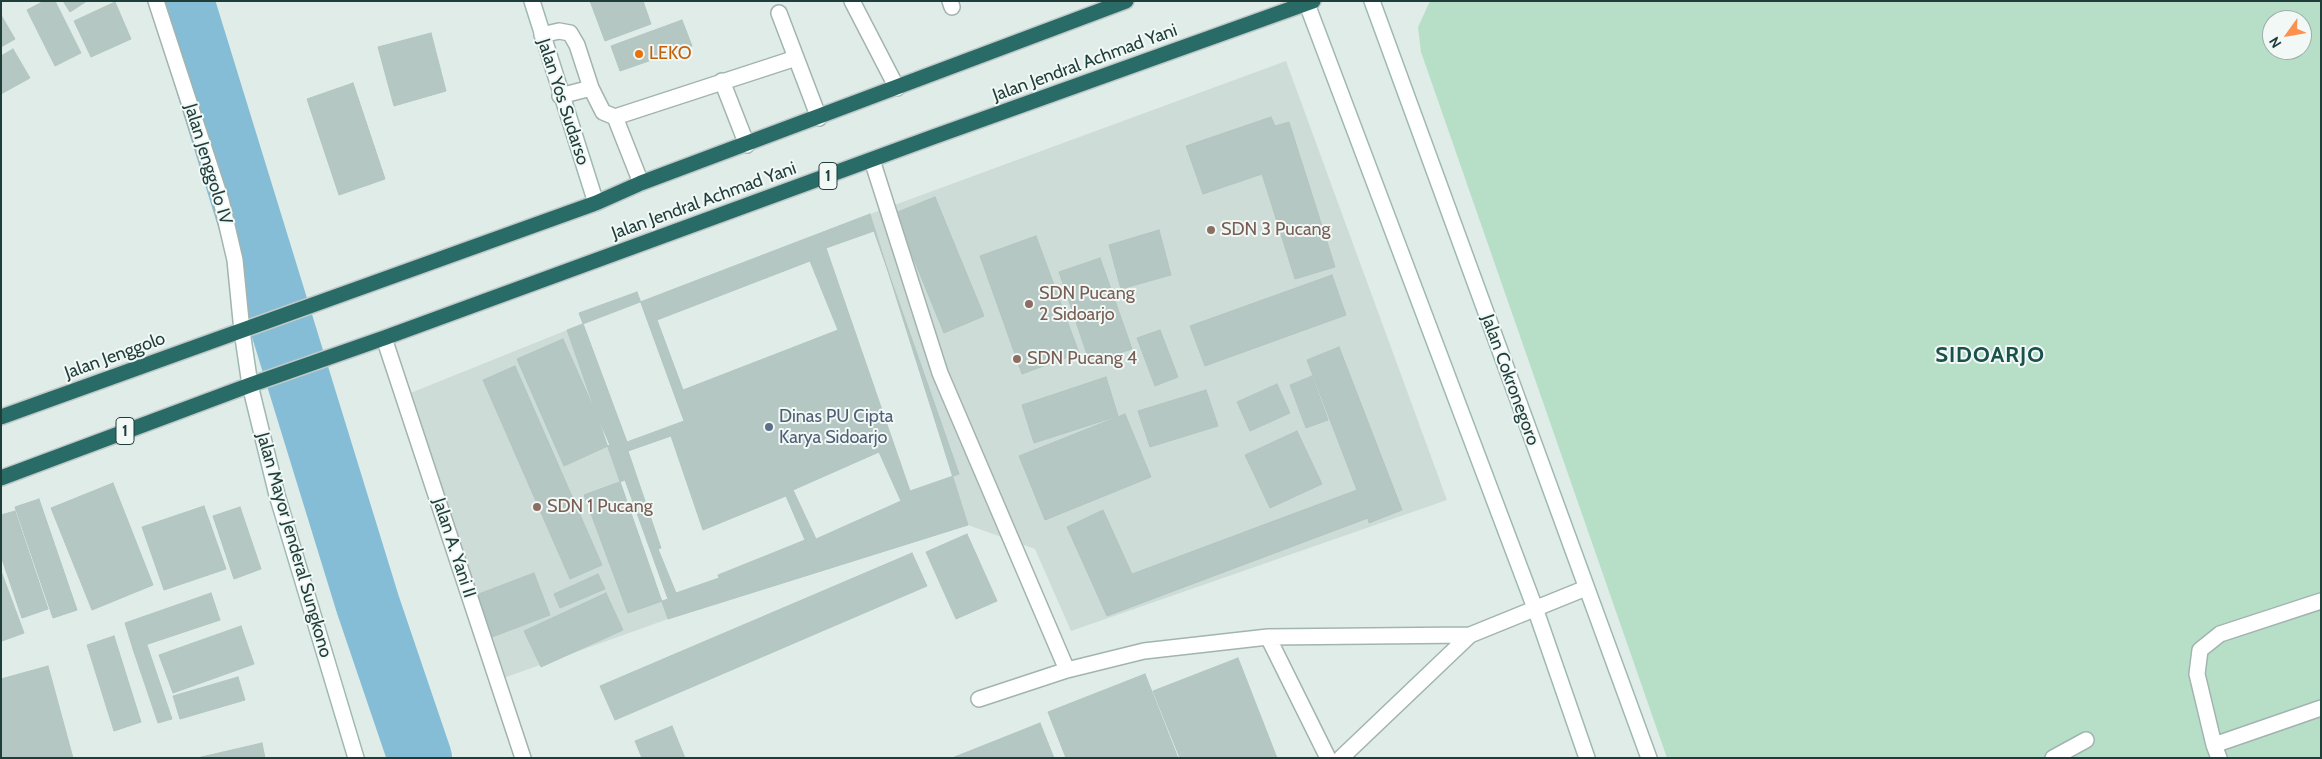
<!DOCTYPE html>
<style>
body{margin:0}
#map{position:relative;width:2322px;height:759px;overflow:hidden;background:#e0ece8;font-family:Cabin,sans-serif}
canvas{display:block}
.frame{position:absolute;inset:0;border:2px solid #1f3e3a;pointer-events:none}
.north{position:absolute;left:2262px;top:10px;width:50px;height:50px;box-sizing:border-box;background:#f1f8f6;border:1px solid #9daeab;border-radius:50%;rotate:238deg;font-size:14px;font-weight:700;line-height:20px;text-align:center;color:#1f3e3a}
.north::after{content:'';display:block;margin:auto;width:18px;height:22px;background:#fc914f;clip-path:polygon(50% 0,100% 100%,50% 72%,0 100%)}
</style>
<div id="map">
<canvas width="2322" height="759"></canvas>
<div class="frame"></div>
<div class="north">N</div>
</div>
<script>
const g = document.querySelector('canvas').getContext('2d');
g.lineJoin = 'round';
function fill(path, color) {
  g.fillStyle = color;
  g.fill(path, 'evenodd');
}
function shape(rows) {
  const path = new Path2D();
  for (const r of rows) {
    path.moveTo(r[0], r[1]);
    for (let i = 2; i < r.length; i += 2) path.lineTo(r[i], r[i + 1]);
  }
  return path;
}
function trace(path, color, width, dash) {
  g.strokeStyle = color;
  g.lineWidth = width;
  g.lineCap = dash ? 'butt' : 'round';
  g.setLineDash(dash || []);
  g.stroke(path);
}
function drawText(font, color, halo, rows, align = 'center') {
  g.font = font + ' Cabin,sans-serif';
  g.lineWidth = 4;
  g.setLineDash([]);
  g.textBaseline = 'middle';
  g.strokeStyle = halo;
  g.fillStyle = color;
  for (const [text, x, y, turn = 0] of rows) {
    g.save();
    g.translate(x, y);
    g.rotate((+turn || 0) * Math.PI / 180);
    g.textAlign = isNaN(turn) ? turn : align;
    if (halo) g.strokeText(text, 0, 0);
    g.fillText(text, 0, 0);
    g.restore();
  }
}
const built = shape([
 [1286,61,1447,500,1071,631,1035,549,968,525,870,214],
 [567,330,668,619,501,679,408,394]
]);
const green = shape([
 [1430,1,2321,1,2321,758,1667,758,1421,52,1418,27],
 [2272,20,2302,20,2302,50,2272,50]
]);
const river = shape([
 [182,1,368,605,420,758]
]);
const building = shape([
 [44,1,55,1,81,53,55,66,27,10,44,1],
 [63,1,87,1,70,12,63,1],
 [590,1,643,1,651,24,605,41,590,1],
 [115,2,131,39,91,57,74,21,115,2],
 [1,15,15,39,1,47,1,15],
 [682,20,692,46,620,71,611,46,682,20],
 [431,33,446,91,394,106,378,47,431,33],
 [13,49,30,78,1,94,1,56,13,49],
 [353,83,385,179,339,195,307,99,353,83],
 [1271,117,1275,126,1289,122,1335,267,1295,279,1262,174,1203,194,1186,146,1271,117],
 [935,197,984,316,944,333,895,213,935,197],
 [870,214,968,525,668,619,567,330,870,214],
 [1159,230,1171,275,1121,289,1109,245,1159,230],
 [874,231,959,474,910,491,826,248,874,231],
 [1036,236,1079,353,1022,374,980,256,1036,236],
 [1100,258,1132,349,1090,363,1059,272,1100,258],
 [810,261,838,330,683,390,657,320,810,261],
 [1332,275,1346,315,1205,366,1190,326,1332,275],
 [637,292,684,421,627,442,579,313,637,292],
 [1160,330,1178,377,1155,386,1137,338,1160,330],
 [563,339,610,445,564,466,517,359,563,339],
 [1339,347,1402,510,1369,523,1368,518,1107,616,1067,527,1103,510,1132,574,1357,490,1307,360,1339,347],
 [515,366,602,565,570,579,483,380,515,366],
 [1312,376,1328,420,1306,428,1290,385,1312,376],
 [1106,377,1118,416,1034,443,1022,405,1106,377],
 [1277,384,1290,413,1250,431,1237,402,1277,384],
 [1206,390,1218,426,1150,447,1138,411,1206,390],
 [1125,414,1151,477,1045,520,1019,456,1125,414],
 [1297,431,1322,484,1270,508,1245,455,1297,431],
 [671,436,703,530,786,496,805,540,718,575,719,578,676,593,658,549,661,548,628,451,671,436],
 [879,452,901,501,816,539,793,490,879,452],
 [625,480,668,599,628,613,584,495,625,480],
 [113,483,153,585,92,610,51,508,113,483],
 [39,499,77,610,53,618,15,507,39,499],
 [204,506,226,569,164,590,142,527,204,506],
 [240,507,261,569,234,579,213,516,240,507],
 [15,511,48,609,22,618,1,556,1,515,15,511],
 [967,534,997,601,956,619,926,552,967,534],
 [912,553,927,586,615,720,600,686,912,553],
 [1,571,24,633,2,641,1,639,1,571],
 [534,573,550,615,492,637,476,595,534,573],
 [598,574,605,589,560,608,554,594,598,574],
 [211,593,220,620,133,649,125,623,211,593],
 [606,593,623,630,541,667,524,631,606,593],
 [241,626,254,664,173,693,159,655,241,626],
 [114,636,141,722,114,731,87,645,114,636],
 [147,645,172,719,158,723,133,649,147,645],
 [1238,658,1277,758,1180,758,1153,691,1238,658],
 [48,666,73,758,1,758,1,679,48,666],
 [1145,674,1178,758,1066,758,1048,712,1145,674],
 [238,677,245,700,180,719,173,696,238,677],
 [1040,723,1054,758,952,758,1040,723],
 [672,726,685,758,642,758,635,741,672,726],
 [262,743,265,758,197,758,262,743]
]);
const lane = shape([
 [852,1,897,88],
 [950,1,952,7],
 [779,13,819,118],
 [542,35,559,31,570,33,577,45,591,88,603,112,615,117,796,58],
 [722,81,747,145],
 [560,96,591,88],
 [615,117,641,183],
 [872,160,940,373,1067,670,1144,651,1268,637,1470,635],
 [1268,637,1328,758],
 [979,699,1067,670],
 [2214,745,2197,674,2200,650,2220,634,2321,601],
 [1341,758,1470,635,1586,588],
 [2053,758,2086,740],
 [2219,758,2214,745,2321,708]
]);
const street = shape([
 [156,1,221,200,235,260,242,331],
 [384,338,523,758]
]);
const secondary = shape([
 [532,1,596,203],
 [1372,1,1649,758],
 [1307,4,1535,608,1587,758],
 [242,331,250,385,277,495,356,758]
]);
const highway = shape([
 [1,417,596,203,641,183,1126,1],
 [1,478,250,385,384,338,933,137,1313,1]
]);
const markers = [
 [639,54,5,"#e8710a"],
 [1211,230,5,"#8d6e63"],
 [1029,304,5,"#8d6e63"],
 [1017,359,5,"#8d6e63"],
 [769,427,5,"#5c6f8a"],
 [537,507,5,"#8d6e63"]
];
const shields = [
 [828,176,18],
 [125,431,18]
];
const shieldNames = [
 ["1",828,176],
 ["1",125,431]
];
const foodNames = [
 ["LEKO",649,54]
];
const streetNames = [
 ["Jalan Jendral Achmad Yani",1085,63,-20],
 ["Jalan Yos Sudarso",563,102,72],
 ["Jalan Jenggolo IV",208,164,73],
 ["Jalan Jendral Achmad Yani",704,201,-20],
 ["Jalan Jenggolo",115,356,-20],
 ["Jalan Cokronegoro",1510,380,70],
 ["Jalan Mayor Jenderal Sungkono",294,545,74],
 ["Jalan A. Yani II",454,548,72]
];
const educationNames = [
 ["SDN 3 Pucang",1221,230],
 ["SDN Pucang",1039,294],
 ["2 Sidoarjo",1039,315],
 ["SDN Pucang 4",1027,359],
 ["SDN 1 Pucang",547,507]
];
const serviceNames = [
 ["Dinas PU Cipta",779,417],
 ["Karya Sidoarjo",779,438]
];
const districtNames = [
 ["SIDOARJO",1990,356]
];
fill(built, '#cedcd8');
fill(green, '#b7dfc7');
trace(river, '#84bdd5', 64);
fill(building, '#b5c7c2');
trace(building, '#b2c6c1', 1);
trace(lane, '#a2b4b0', 18);
trace(street, '#a2b4b0', 18);
trace(secondary, '#9eb9b3', 18);
trace(highway, '#c0c9c8', 18);
trace(lane, '#fff', 15);
trace(street, '#fff', 15);
trace(secondary, '#fff', 15);
trace(highway, '#296c67', 15);
for (const [x, y, r, color] of markers) {
  const dot = new Path2D();
  dot.arc(x, y, r, 0, 2 * Math.PI);
  g.fillStyle = color;
  g.fill(dot);
  trace(dot, '#f1f8f6', 2);
}
for (const [x, y, w] of shields) {
  const box = new Path2D();
  box.roundRect(x - w / 2, y - 13.5, w, 27, 4);
  g.fillStyle = '#f1f8f6';
  g.fill(box);
  trace(box, '#1f3e3a', 1);
}
drawText('bold 16px', '#1f3e3a', null, shieldNames);
drawText('18px', '#c56008', '#f1f8f6', foodNames, 'left');
drawText('18px', '#1f3e3a', '#f1f8f6', streetNames);
drawText('18px', '#785e54', '#f1f8f6', educationNames, 'left');
drawText('18px', '#4e5e75', '#f1f8f6', serviceNames, 'left');
g.letterSpacing = '1px';
drawText('bold 22px', '#1a514b', '#f1f8f6', districtNames);
g.letterSpacing = '0px';
</script>
